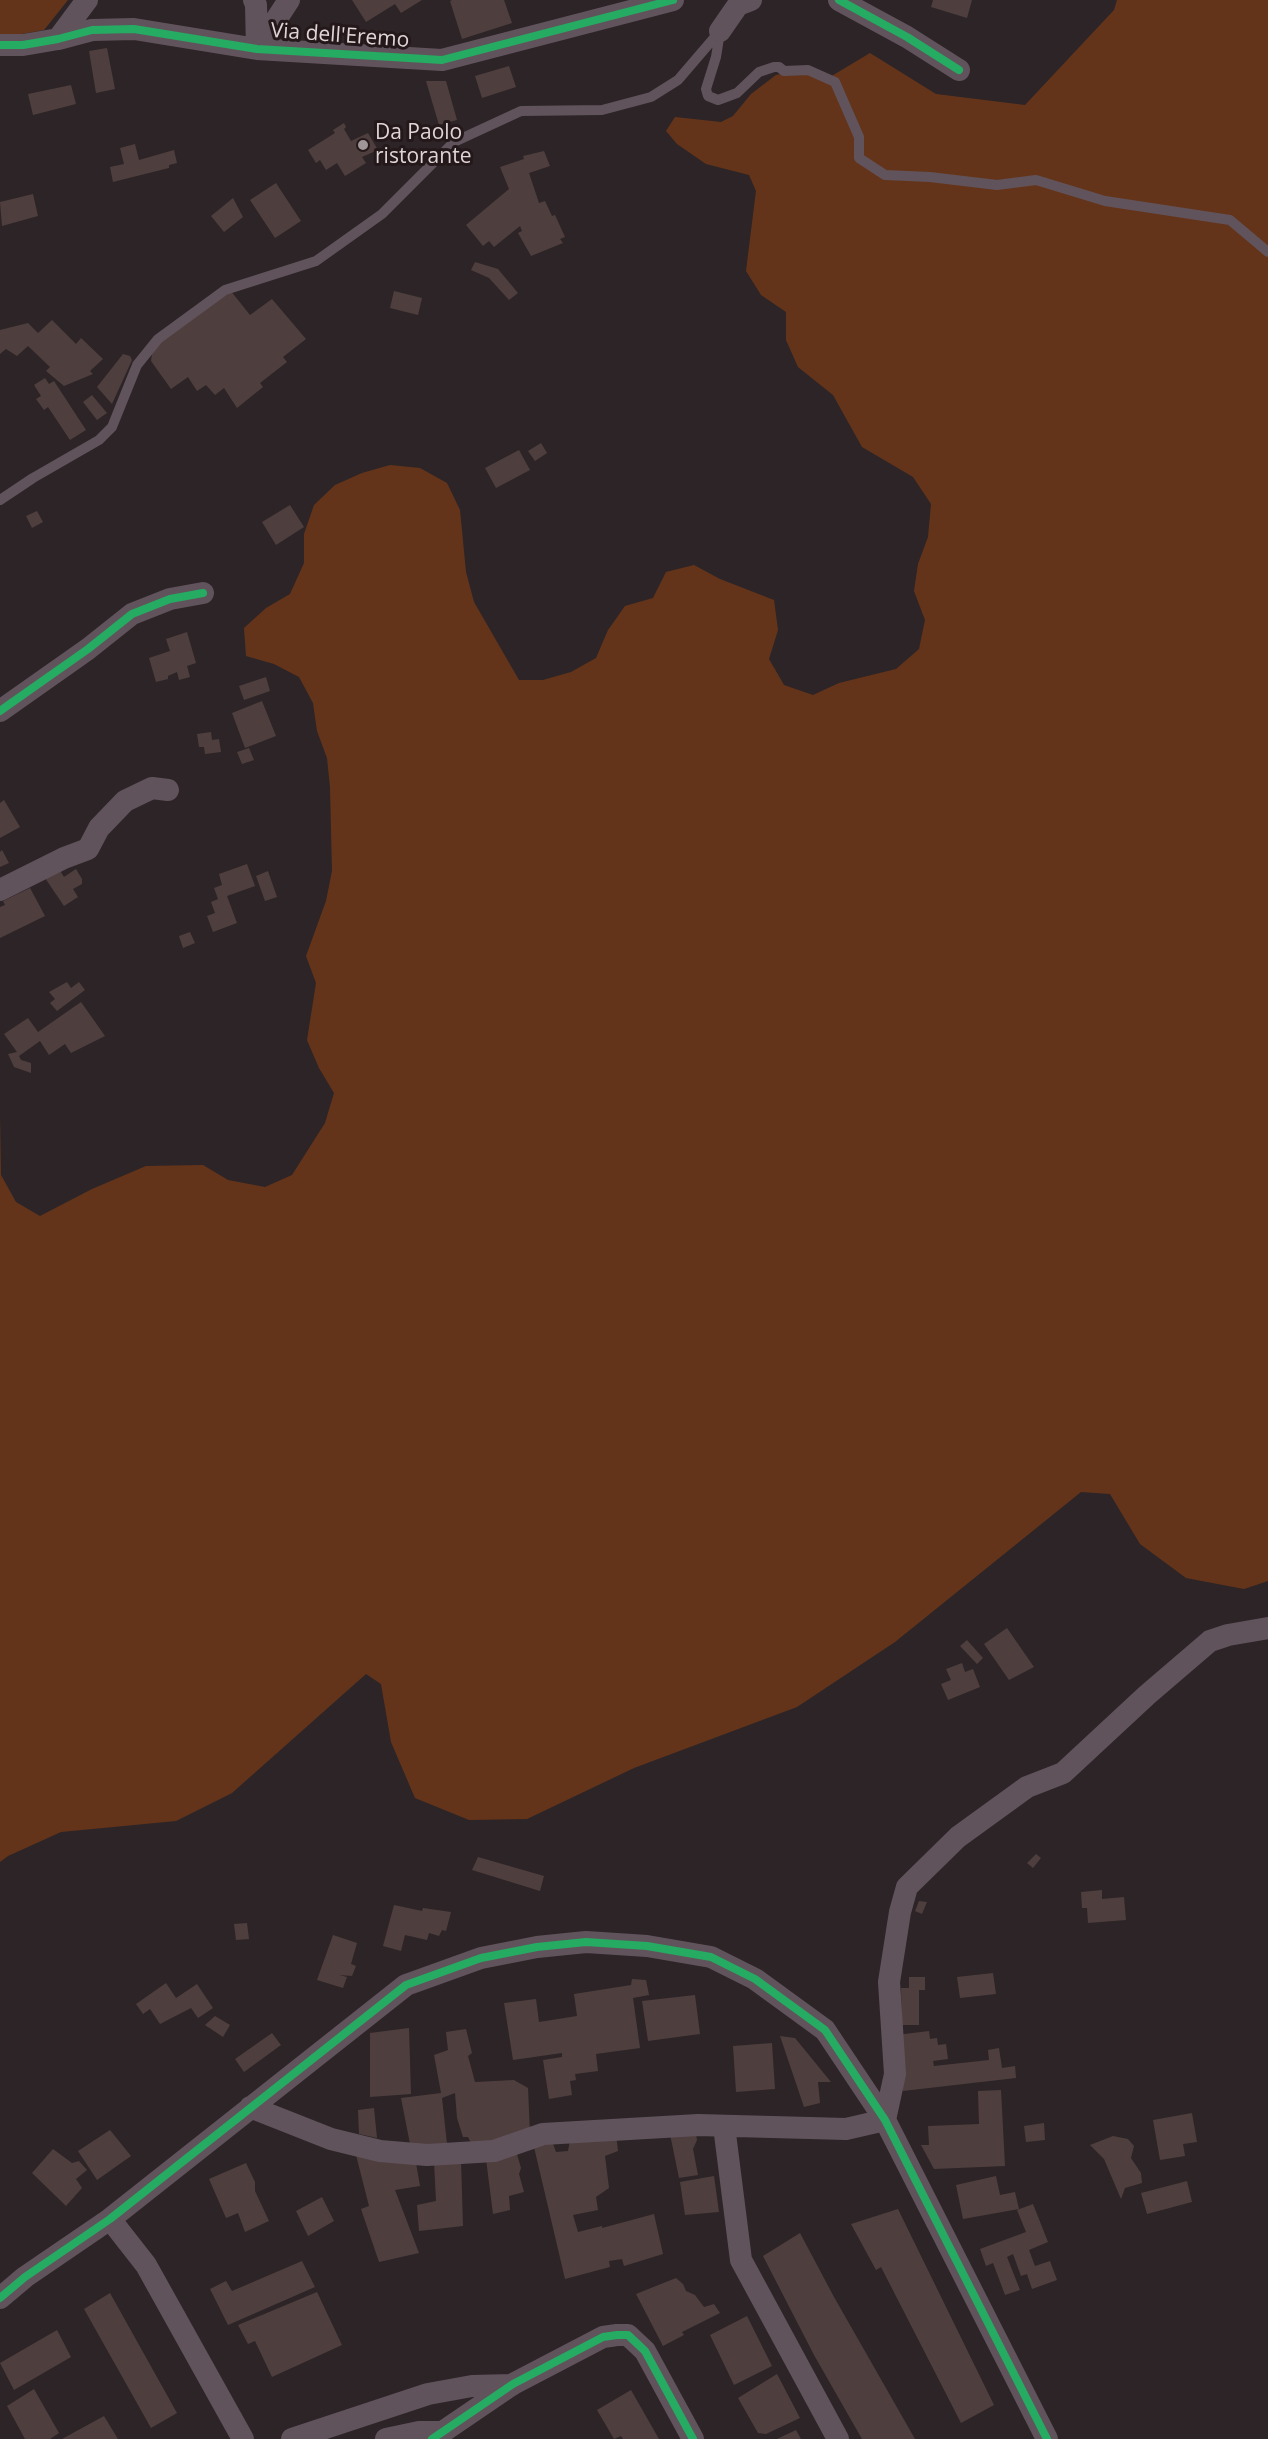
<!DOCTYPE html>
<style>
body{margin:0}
canvas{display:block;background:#2c2426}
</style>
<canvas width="1268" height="2439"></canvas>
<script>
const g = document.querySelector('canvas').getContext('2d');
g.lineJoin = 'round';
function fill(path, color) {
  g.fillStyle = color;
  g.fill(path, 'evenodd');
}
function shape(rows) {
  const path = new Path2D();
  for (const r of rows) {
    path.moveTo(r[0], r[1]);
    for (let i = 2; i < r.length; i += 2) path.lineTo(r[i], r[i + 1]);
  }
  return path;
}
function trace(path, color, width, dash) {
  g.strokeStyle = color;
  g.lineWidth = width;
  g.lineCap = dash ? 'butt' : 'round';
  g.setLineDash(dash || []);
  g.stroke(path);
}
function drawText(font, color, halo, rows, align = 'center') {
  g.font = font + ' "Open Sans",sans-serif';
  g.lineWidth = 6;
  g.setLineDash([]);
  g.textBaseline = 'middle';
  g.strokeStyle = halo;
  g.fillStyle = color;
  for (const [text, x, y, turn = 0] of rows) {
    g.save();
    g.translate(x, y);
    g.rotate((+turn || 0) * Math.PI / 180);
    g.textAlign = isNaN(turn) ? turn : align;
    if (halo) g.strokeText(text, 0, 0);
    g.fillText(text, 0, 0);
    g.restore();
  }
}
const green = shape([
 [0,0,68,0,44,30,16,35,0,35],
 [1117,0,1268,0,1268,1581,1244,1589,1186,1578,1140,1544,1110,1494,1081,1492,895,1642,797,1707,634,1768,527,1819,469,1820,415,1798,391,1742,381,1684,366,1674,232,1793,176,1821,61,1832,8,1856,0,1862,0,1114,1,1175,16,1202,40,1216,92,1189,146,1166,203,1165,228,1180,265,1187,292,1175,325,1123,334,1093,319,1068,307,1040,316,983,306,956,326,901,332,871,330,787,327,758,317,731,313,703,299,677,274,664,246,656,244,628,266,608,290,594,304,563,304,534,314,505,335,485,362,473,390,465,420,468,447,483,460,510,466,572,474,602,519,680,543,680,571,672,596,658,608,630,625,606,653,598,666,572,694,565,720,579,774,600,778,630,769,659,784,685,813,695,839,683,896,669,919,649,925,620,914,591,918,564,928,537,931,504,913,477,862,447,833,395,798,367,786,340,786,312,761,295,746,271,756,191,749,175,706,164,677,144,666,131,675,117,721,122,733,116,751,94,776,75,796,71,825,80,870,53,936,94,1025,105,1114,10]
]);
const building = shape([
 [352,0,422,0,401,13,395,4,366,22],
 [452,0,504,0,512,23,462,39,450,1],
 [933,0,972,0,967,18,931,7],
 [107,48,115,89,96,93,89,51],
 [509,66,516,87,482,98,475,76],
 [426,81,446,81,457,120,439,125],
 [71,85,76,104,33,115,28,94],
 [344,123,346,127,344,129,351,141,368,133,378,150,362,157,366,163,345,176,337,163,326,170,320,160,316,163,308,150,335,133,333,130],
 [135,144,139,160,174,150,177,163,169,165,169,168,113,182,110,167,124,164,120,148],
 [544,151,550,166,529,173,539,203,545,201,552,216,555,215,565,237,560,239,563,243,531,256,518,233,522,231,520,226,494,247,489,241,483,246,466,225,509,189,500,167,524,159,523,156],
 [276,183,301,221,275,238,250,200],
 [33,194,38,216,2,226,0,202],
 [233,198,243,217,224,232,211,216],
 [475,262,498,269,518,293,509,300,489,278,471,270],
 [230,290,250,315,272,299,306,339,283,357,287,362,260,383,263,387,237,408,224,388,215,395,206,385,197,391,188,377,171,389,151,361,152,354,159,343],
 [394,291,422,298,418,315,390,308],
 [52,320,76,344,81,338,103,359,90,371,93,374,64,386,46,371,50,367,28,346,17,356,6,349,0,354,0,330,28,323,38,333],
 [123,354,130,356,132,360,112,404,97,387],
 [45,378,49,384,54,381,86,430,70,440,48,407,44,410,36,399,41,396,34,385],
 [92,395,107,413,97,420,83,402],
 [541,443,547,453,535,461,528,451],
 [519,450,530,470,496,488,485,468],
 [290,505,304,527,276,545,262,522],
 [37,511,43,522,32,528,26,516],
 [187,632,196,663,187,666,190,677,179,680,177,672,168,676,168,679,156,682,149,658,170,651,166,639],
 [266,677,270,691,244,700,239,686],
 [262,701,276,736,245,748,232,713],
 [211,732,212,740,219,739,221,752,205,754,204,747,199,747,197,734],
 [249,748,254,760,242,764,237,752],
 [4,800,20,827,0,838,0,803],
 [2,850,9,863,0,867,0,852],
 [247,864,255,886,227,896,237,923,213,932,207,916,215,913,211,902,218,899,214,888,222,885,219,874],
 [59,869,64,877,76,869,82,879,82,884,73,889,78,897,64,906,45,878],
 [268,871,277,897,265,901,256,876],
 [30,888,45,916,0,938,0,907,5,905,3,901],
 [190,932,195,943,183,948,179,936],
 [67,982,71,988,79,982,85,990,57,1011,50,1003,55,999,49,992],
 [81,1002,105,1036,71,1053,65,1044,49,1055,40,1041,19,1056,21,1060,31,1063,31,1073,14,1067,8,1054,17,1052,4,1034,28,1018,38,1032],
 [1007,1628,1034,1667,1009,1680,984,1644],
 [967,1640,983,1658,977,1664,960,1646],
 [962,1663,965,1672,973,1669,980,1687,948,1700,941,1684,951,1680,946,1669],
 [1036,1854,1041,1858,1033,1868,1027,1863],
 [478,1857,544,1876,540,1891,472,1870],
 [1102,1890,1102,1899,1124,1897,1126,1920,1088,1923,1087,1908,1082,1908,1081,1892],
 [919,1901,927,1902,922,1914,915,1911],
 [394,1905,422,1911,423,1908,451,1912,446,1931,442,1930,439,1936,429,1933,427,1940,405,1935,401,1951,383,1946],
 [247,1923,249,1939,236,1940,234,1924],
 [333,1935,357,1943,351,1964,356,1966,352,1976,339,1975,347,1977,343,1988,317,1980],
 [993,1973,996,1994,960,1998,957,1977],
 [909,1977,925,1977,925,1990,919,1990,919,2025,902,2025,901,1988,909,1988],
 [632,1979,646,1980,649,1995,633,1998,640,2048,596,2054,598,2071,575,2074,576,2080,570,2081,572,2095,549,2099,543,2060,562,2057,562,2053,513,2060,504,2003,536,1999,539,2022,577,2016,574,1994,631,1985],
 [166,1983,176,1998,197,1984,213,2008,198,2018,191,2008,160,2024,150,2009,143,2014,136,2004],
 [695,1995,700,2034,648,2041,642,2001],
 [215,2016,230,2025,223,2037,205,2025],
 [409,2028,411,2094,370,2097,370,2033],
 [466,2029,472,2053,468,2056,475,2082,514,2080,528,2088,530,2134,474,2149,468,2137,463,2137,457,2118,455,2093,442,2098,447,2144,410,2144,401,2098,441,2093,434,2055,448,2050,446,2032],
 [929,2031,930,2039,937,2038,938,2045,946,2044,948,2059,933,2061,934,2066,989,2060,988,2050,999,2048,1002,2068,1015,2066,1016,2078,903,2091,896,2035],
 [272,2033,281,2045,244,2072,235,2059],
 [780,2036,795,2038,831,2082,818,2082,820,2103,804,2107],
 [772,2043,775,2089,736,2092,733,2046],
 [1001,2090,1005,2166,934,2169,921,2145,929,2145,928,2126,979,2124,978,2091],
 [374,2108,377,2138,359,2134,358,2110],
 [1192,2113,1197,2142,1183,2144,1185,2156,1160,2160,1153,2120],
 [1044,2123,1045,2140,1026,2142,1024,2126],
 [110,2130,131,2156,97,2180,78,2151],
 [695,2130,697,2140,693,2149,698,2175,679,2178,670,2134],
 [616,2134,618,2151,605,2156,609,2188,596,2197,598,2210,573,2215,578,2232,602,2226,602,2228,654,2214,663,2254,624,2266,622,2259,609,2261,610,2267,565,2279,534,2147,552,2141,556,2152,568,2151,570,2140],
 [1113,2136,1128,2139,1134,2146,1131,2158,1141,2173,1142,2183,1125,2188,1121,2199,1104,2159,1090,2145],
 [53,2149,72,2163,79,2161,87,2170,76,2179,82,2188,66,2206,32,2173],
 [516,2151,521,2168,519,2174,524,2192,509,2196,510,2210,493,2214,486,2159],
 [356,2155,416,2163,420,2186,395,2190,419,2253,379,2262,361,2209,369,2206],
 [461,2160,463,2226,419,2231,417,2205,436,2201,434,2162],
 [246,2163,255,2182,255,2191,269,2221,245,2232,238,2213,226,2218,209,2179],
 [714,2176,719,2212,685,2215,680,2182],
 [996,2176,1000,2195,1015,2192,1019,2209,963,2219,956,2185],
 [1187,2181,1192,2202,1147,2214,1141,2193],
 [322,2197,334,2221,308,2236,296,2211],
 [1033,2204,1048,2242,1029,2250,1035,2266,1050,2261,1057,2280,1032,2289,1027,2274,1021,2276,1013,2254,1007,2257,1020,2290,1005,2295,993,2263,986,2266,980,2249,1026,2232,1017,2210],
 [898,2209,994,2405,961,2423,881,2267,876,2270,851,2224],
 [800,2233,834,2297,915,2439,862,2439,814,2355,763,2256],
 [302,2261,315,2287,228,2325,210,2289,226,2281,232,2291],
 [676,2278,683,2284,686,2291,695,2295,704,2307,714,2304,720,2313,682,2332,684,2335,663,2346,636,2294],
 [317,2292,342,2345,272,2377,255,2341,248,2344,238,2325],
 [110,2293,177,2413,151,2428,84,2309],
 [747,2316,772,2366,734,2385,710,2335],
 [57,2330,71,2357,14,2390,0,2363],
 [777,2374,800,2418,766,2434,758,2433,738,2398],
 [34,2389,59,2433,50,2439,25,2439,7,2406],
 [631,2390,659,2439,623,2439,621,2436,614,2439,597,2410],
 [104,2416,118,2439,62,2439],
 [796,2430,801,2439,777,2439]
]);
const lane = shape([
 [720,32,716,57,706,89,708,96,718,100,737,93,759,72,774,67,779,67,784,71,808,70,835,82,859,137,859,158,885,175,930,177,997,185,1036,180,1105,201,1230,220,1268,252],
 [0,500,33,478,99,440,112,427,137,365,158,339,225,290,316,261,382,214,454,142,521,111,602,110,651,97,678,80,720,31]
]);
const street = shape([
 [254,0,256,5,257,49],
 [839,0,907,37,959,70],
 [720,31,738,5,751,0],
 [58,39,87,0],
 [0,45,23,45,58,39,92,30,134,29,257,49,442,60,673,0],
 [257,49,289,0],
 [0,711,88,649,132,614,170,599,203,593],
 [0,890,64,858,88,849,99,828,125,801,152,788,168,790],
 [250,2107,331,2139,380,2151,427,2155,494,2151,543,2134,698,2125,846,2129,885,2120,895,2074,889,1982,900,1912,907,1887,958,1837,1027,1787,1063,1773,1147,1695,1210,1641,1228,1635,1268,1628],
 [724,2126,741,2260,838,2439],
 [110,2219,146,2265,243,2439],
 [0,2298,25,2277,110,2219,406,1985,481,1958,537,1947,586,1942,647,1946,711,1957,755,1979,825,2030,885,2120,1047,2439],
 [292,2439,428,2394,472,2386,512,2385],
 [386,2439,419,2432,443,2432],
 [432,2439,513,2384,603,2337,617,2335,628,2335,645,2351,693,2439]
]);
const cycleway = shape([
 [839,0,907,37,959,70],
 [0,45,23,45,58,39,92,30,134,29,257,49,442,60,673,0],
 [0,711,88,649,132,614,170,599,203,593],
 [0,2298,25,2277,110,2219,406,1985,481,1958,537,1947,586,1942,647,1946,711,1957,755,1979,825,2030,885,2120,1047,2439],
 [432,2439,513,2384,603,2337,617,2335,628,2335,645,2351,693,2439]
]);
const markers = [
 [363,145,6,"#a09799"]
];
const streetNames = [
 ["Via dell'Eremo",340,36,4]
];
const poiNames = [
 ["Da Paolo",375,133],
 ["ristorante",375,157]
];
fill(green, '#64341a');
fill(building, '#4f3e3e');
trace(lane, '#61535c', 10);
trace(street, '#61535c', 22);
trace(cycleway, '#26ab63', 8);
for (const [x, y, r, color] of markers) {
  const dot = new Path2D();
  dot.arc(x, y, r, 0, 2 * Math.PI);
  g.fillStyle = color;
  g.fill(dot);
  trace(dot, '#25181b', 2);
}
drawText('21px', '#dfd5d7', '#25181b', streetNames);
drawText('21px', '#dfd5d7', '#25181b', poiNames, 'left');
</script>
